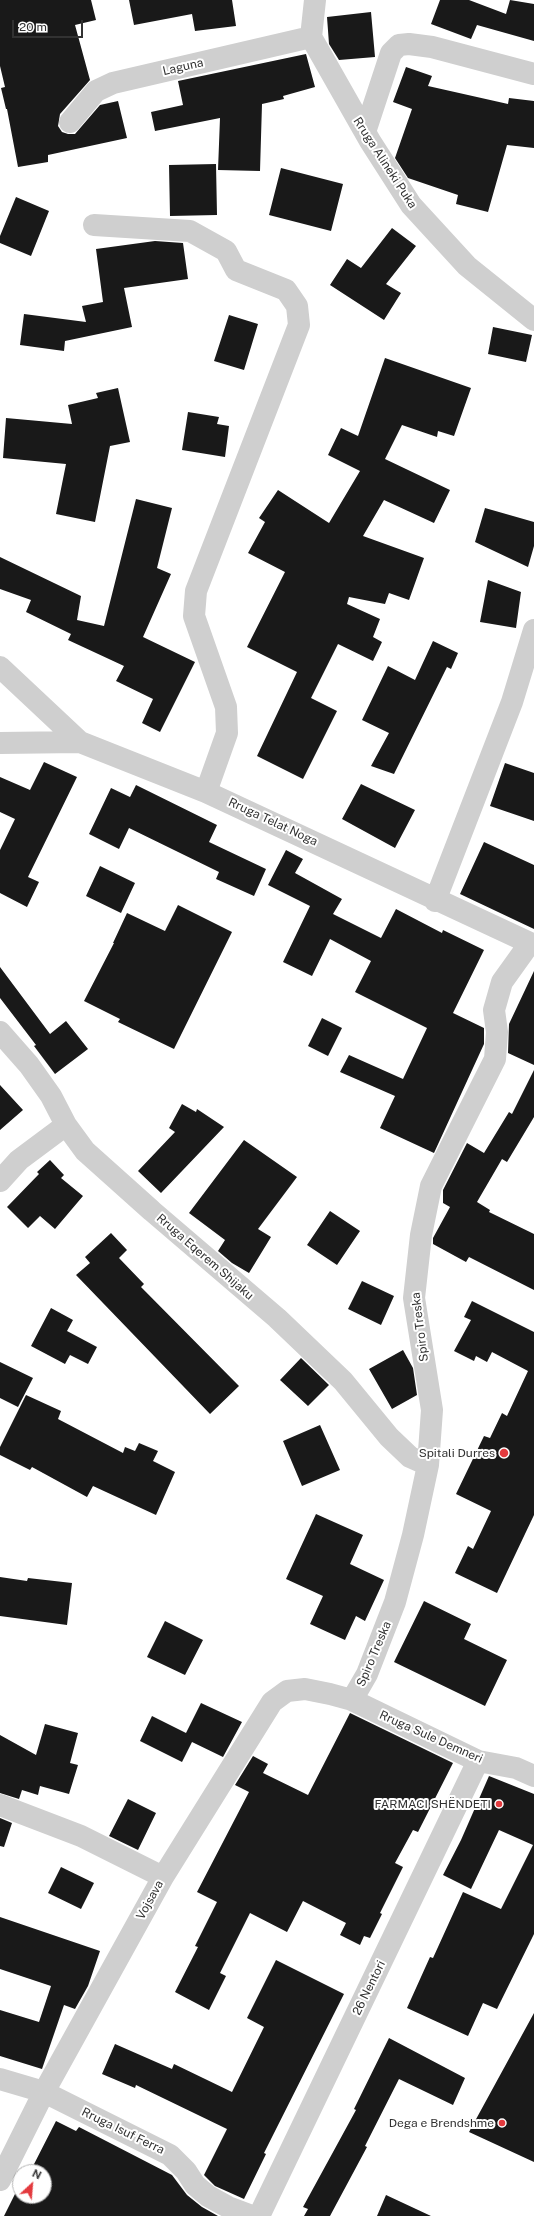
<!DOCTYPE html>
<meta charset="utf-8">
<style>
body{margin:0}
#map{position:relative;width:534px;height:2216px;overflow:hidden;background:#fff;font-family:"Public Sans",sans-serif}
canvas{display:block}
.north{position:absolute;left:12px;top:2164px;width:40px;height:40px;box-sizing:border-box;background:#fff;border:1px solid #adadad;border-radius:50%;rotate:26deg;font-size:11px;font-weight:700;line-height:16px;text-align:center;color:#323232}
.north::after{content:'';display:block;margin:auto;width:14px;height:18px;background:#e33a3e;clip-path:polygon(50% 0,100% 100%,50% 72%,0 100%)}
.scale{position:absolute;left:12px;top:20px;width:71px;height:18px;box-sizing:border-box;border:2px solid #323232;border-top:0;padding-left:5px;font-size:12px;line-height:14px;white-space:nowrap;color:#323232;-webkit-text-stroke:3px #fff;paint-order:stroke}
</style>
<div id="map">
<canvas width="534" height="2216"></canvas>
<div class="north">N</div>
<div class="scale">20 m</div>
</div>
<script>
const g = document.querySelector('canvas').getContext('2d');
g.lineJoin = 'round';
function fill(path, color) {
  g.fillStyle = color;
  g.fill(path, 'evenodd');
}
function shape(rows) {
  const path = new Path2D();
  for (const r of rows) {
    path.moveTo(r[0], r[1]);
    for (let i = 2; i < r.length; i += 2) path.lineTo(r[i], r[i + 1]);
  }
  return path;
}
function trace(path, color, width, dash) {
  g.strokeStyle = color;
  g.lineWidth = width;
  g.lineCap = dash ? 'butt' : 'round';
  g.setLineDash(dash || []);
  g.stroke(path);
}
function drawText(font, color, halo, rows, align = 'center') {
  g.font = font + ' "Public Sans",sans-serif';
  g.lineWidth = 4;
  g.setLineDash([]);
  g.textBaseline = 'middle';
  g.strokeStyle = halo;
  g.fillStyle = color;
  for (const [text, x, y, turn = 0] of rows) {
    g.save();
    g.translate(x, y);
    g.rotate((+turn || 0) * Math.PI / 180);
    g.textAlign = isNaN(turn) ? turn : align;
    if (halo) g.strokeText(text, 0, 0);
    g.fillText(text, 0, 0);
    g.restore();
  }
}
const building = shape([
 [0,0,91,0,96,20,75,25,90,80,60,114,58,126,62,132,68,134,75,134,100,105,118,101,127,138,48,155,48,162,18,167,7,109,6,109,1,88,5,87,0,66],
 [129,0,232,0,236,26,195,31,192,14,134,25],
 [440,0,469,0,506,14,510,0,534,4,534,41,477,25,471,39,431,24],
 [371,12,375,57,339,60,329,44,327,17],
 [306,54,315,87,283,96,284,99,262,104,260,171,218,170,220,118,155,131,151,112,183,105,178,81],
 [406,67,432,76,428,86,508,104,509,98,534,101,534,148,507,145,488,212,456,204,458,195,408,178,395,158,412,109,393,102],
 [216,164,217,215,170,216,169,165],
 [281,168,343,184,331,231,269,215],
 [16,197,49,211,31,256,0,243,0,236],
 [392,228,416,246,386,284,401,293,384,320,330,285,347,259,361,268],
 [155,241,183,243,188,279,124,288,132,327,65,341,64,351,20,345,24,314,86,322,82,306,103,302,96,249],
 [229,315,258,324,244,370,214,361],
 [493,327,532,335,526,362,488,354],
 [385,358,471,388,454,436,438,431,437,437,402,425,385,459,450,490,434,523,384,500,363,536,424,558,409,600,389,593,385,604,349,597,347,604,380,619,373,637,382,642,373,661,338,644,311,698,337,711,303,779,257,756,297,672,247,647,285,572,248,553,265,522,259,518,278,490,329,523,360,471,328,455,341,428,358,436],
 [118,388,130,442,110,446,95,522,56,514,66,464,3,458,6,418,72,424,68,405,98,398,96,393],
 [188,412,219,417,217,424,229,426,225,457,182,450],
 [136,499,172,508,157,568,171,574,143,637,195,662,160,732,142,723,153,699,116,681,124,666,68,640,71,634,26,612,31,600,0,589,0,557,81,596,77,620,104,626],
 [485,508,534,522,534,546,528,567,475,542],
 [488,580,521,592,516,628,480,622],
 [433,641,458,653,451,669,447,667,394,774,371,766,389,733,362,720,388,666,415,680],
 [44,762,77,777,28,877,39,882,27,907,0,893,0,850,15,819,0,812,0,777,30,790],
 [505,763,534,773,534,821,490,806],
 [361,784,415,810,395,848,342,819],
 [136,785,217,825,209,842,266,869,254,896,216,879,219,872,129,828,119,849,89,834,111,788,130,797],
 [484,842,534,865,534,929,460,894],
 [286,850,303,859,295,873,342,899,333,914,381,938,396,909,442,933,443,930,484,950,453,1013,484,1028,484,1044,434,1153,380,1128,395,1096,340,1072,349,1055,403,1079,427,1028,355,992,371,961,330,939,312,976,283,962,310,906,268,885],
 [100,866,135,883,121,913,86,896],
 [178,905,232,932,174,1049,118,1022,120,1019,84,1001,114,943,113,943,127,913,165,931],
 [0,967,50,1034,66,1021,88,1049,55,1074,34,1046,36,1045,0,998],
 [534,971,534,1065,508,1053,509,1024],
 [322,1018,342,1028,328,1056,308,1046],
 [534,1070,534,1117,507,1162,502,1159,477,1202,490,1210,489,1212,534,1234,534,1290,469,1257,466,1262,433,1244,433,1238,450,1207,443,1203,443,1190,467,1143,484,1153,509,1112,512,1114],
 [0,1085,23,1110,0,1130],
 [182,1104,196,1112,197,1109,224,1127,161,1193,138,1171,175,1132,169,1128],
 [244,1140,297,1177,258,1229,271,1237,249,1273,232,1263,218,1251,225,1240,189,1213],
 [50,1160,64,1175,61,1178,83,1196,55,1229,40,1216,28,1228,7,1207,39,1174,37,1172],
 [330,1211,360,1231,337,1265,307,1245],
 [111,1233,127,1250,119,1258,144,1284,141,1287,239,1386,210,1414,76,1275,90,1263,85,1257],
 [362,1281,394,1296,381,1325,348,1309],
 [472,1301,534,1332,534,1515,497,1593,455,1573,468,1546,473,1549,491,1511,456,1494,484,1436,490,1438,502,1413,507,1416,528,1371,492,1352,487,1362,476,1356,474,1361,454,1351,471,1320,464,1317],
 [51,1308,73,1320,67,1331,97,1347,88,1364,70,1355,65,1364,31,1346],
 [403,1350,413,1368,417,1395,392,1409,369,1369],
 [301,1358,329,1385,308,1406,280,1380],
 [0,1362,33,1378,18,1407,0,1398],
 [26,1395,61,1411,58,1419,123,1453,125,1447,135,1451,139,1443,158,1451,153,1461,175,1472,156,1515,93,1486,87,1497,32,1467,30,1470,0,1455,0,1447],
 [320,1425,340,1470,302,1486,283,1441],
 [316,1514,363,1535,350,1564,384,1580,365,1621,356,1616,345,1640,310,1624,323,1596,286,1579],
 [0,1577,27,1581,28,1578,72,1583,67,1625,0,1616],
 [424,1601,471,1624,464,1639,507,1660,485,1706,394,1662],
 [165,1621,203,1640,185,1675,147,1657],
 [201,1703,242,1722,223,1757,192,1742,182,1762,140,1741,152,1716,186,1733],
 [350,1713,453,1763,418,1832,413,1830,395,1863,403,1867,380,1913,382,1914,370,1938,364,1936,360,1945,340,1935,346,1923,303,1901,287,1932,250,1913,220,1973,226,1976,209,2010,175,1992,198,1947,195,1946,217,1902,197,1892,249,1792,235,1785,253,1756,268,1764,263,1773,308,1795],
 [45,1724,78,1733,70,1763,78,1765,69,1794,40,1786,38,1795,22,1790,19,1799,0,1793,0,1735,36,1755],
 [489,1776,534,1794,534,1934,497,2009,483,2003,468,2036,407,2008,430,1957,433,1958,463,1892,501,1909,533,1845,499,1830,471,1889,443,1875,461,1840],
 [128,1799,156,1813,138,1850,109,1836],
 [0,1818,12,1823,4,1847,0,1846],
 [61,1867,94,1883,81,1909,48,1893],
 [0,1917,100,1951,88,1986,75,2009,64,2005,42,2069,0,2056,0,2010,39,2022,51,1986,0,1969],
 [276,1960,344,1994,264,2153,266,2154,244,2199,215,2186,204,2175,227,2129,136,2085,135,2088,102,2074,115,2044,172,2069,174,2064,232,2092,264,2027,247,2018],
 [534,2013,534,2162,469,2132],
 [389,2038,465,2078,453,2105,399,2079,365,2146,367,2147,330,2216,304,2216,308,2209,303,2207,356,2110,354,2109],
 [56,2121,76,2131,79,2127,172,2175,187,2195,202,2207,218,2216,4,2216,19,2186,20,2196,44,2196,44,2172,30,2172],
 [386,2195,431,2216,377,2216]
]);
const minor = shape([
 [311,37,370,141,411,205,467,266,534,320],
 [311,37,315,0],
 [70,122,96,91,113,83,311,37],
 [365,132,391,53,399,45,409,44,432,47,534,74],
 [94,225,190,231,226,251,236,270,286,290,297,306,299,325,196,591,194,616,226,707,227,733,206,792],
 [0,667,80,742],
 [0,743,80,742,206,792,534,945],
 [435,901,512,702,534,630],
 [0,1032,29,1065,51,1096,66,1125,85,1151,152,1211,277,1318,343,1381,389,1437,410,1457,428,1465],
 [0,1181,19,1160,66,1125],
 [352,1700,367,1674,395,1602,413,1535,428,1465,432,1410,414,1298,421,1235,431,1186,495,1059,497,1032,494,1010,502,982,530,943],
 [0,1805,81,1836,163,1877],
 [0,2079,44,2092,170,2155,186,2171,195,2185,208,2196,228,2207,252,2216],
 [0,2180,44,2092,163,1877,272,1702,287,1691,305,1689,330,1694,352,1700,478,1761,516,1768,534,1776],
 [259,2216,478,1761]
]);
const markers = [
 [504,1453,5,"#e33a3e"],
 [499,1804,4,"#e33a3e"],
 [502,2123,4,"#e33a3e"]
];
const streetNames = [
 ["Laguna",183,67,-13],
 ["Rruga Alineki Puka",385,163,57],
 ["Rruga Telat Noga",273,822,25],
 ["Rruga Eqerem Shijaku",205,1257,41],
 ["Spiro Treska",420,1327,-97],
 ["Spiro Treska",374,1654,-67],
 ["Rruga Sule Demneri",431,1737,24],
 ["Vojsava",150,1900,-61],
 ["26 Nentori",369,1988,-64],
 ["Rruga Isuf Ferra",123,2131,26]
];
const poiNames = [
 ["Spitali Durres",495,1453],
 ["FARMACI SHËNDETI",491,1804],
 ["Dega e Brendshme",494,2123]
];
fill(building, '#191919');
trace(minor, '#cfcfcf', 22);
for (const [x, y, r, color] of markers) {
  const dot = new Path2D();
  dot.arc(x, y, r, 0, 2 * Math.PI);
  g.fillStyle = color;
  g.fill(dot);
  trace(dot, '#fff', 1.5);
}
drawText('12px', '#323232', '#fff', streetNames);
drawText('12px', '#323232', '#fff', poiNames, 'right');
</script>
